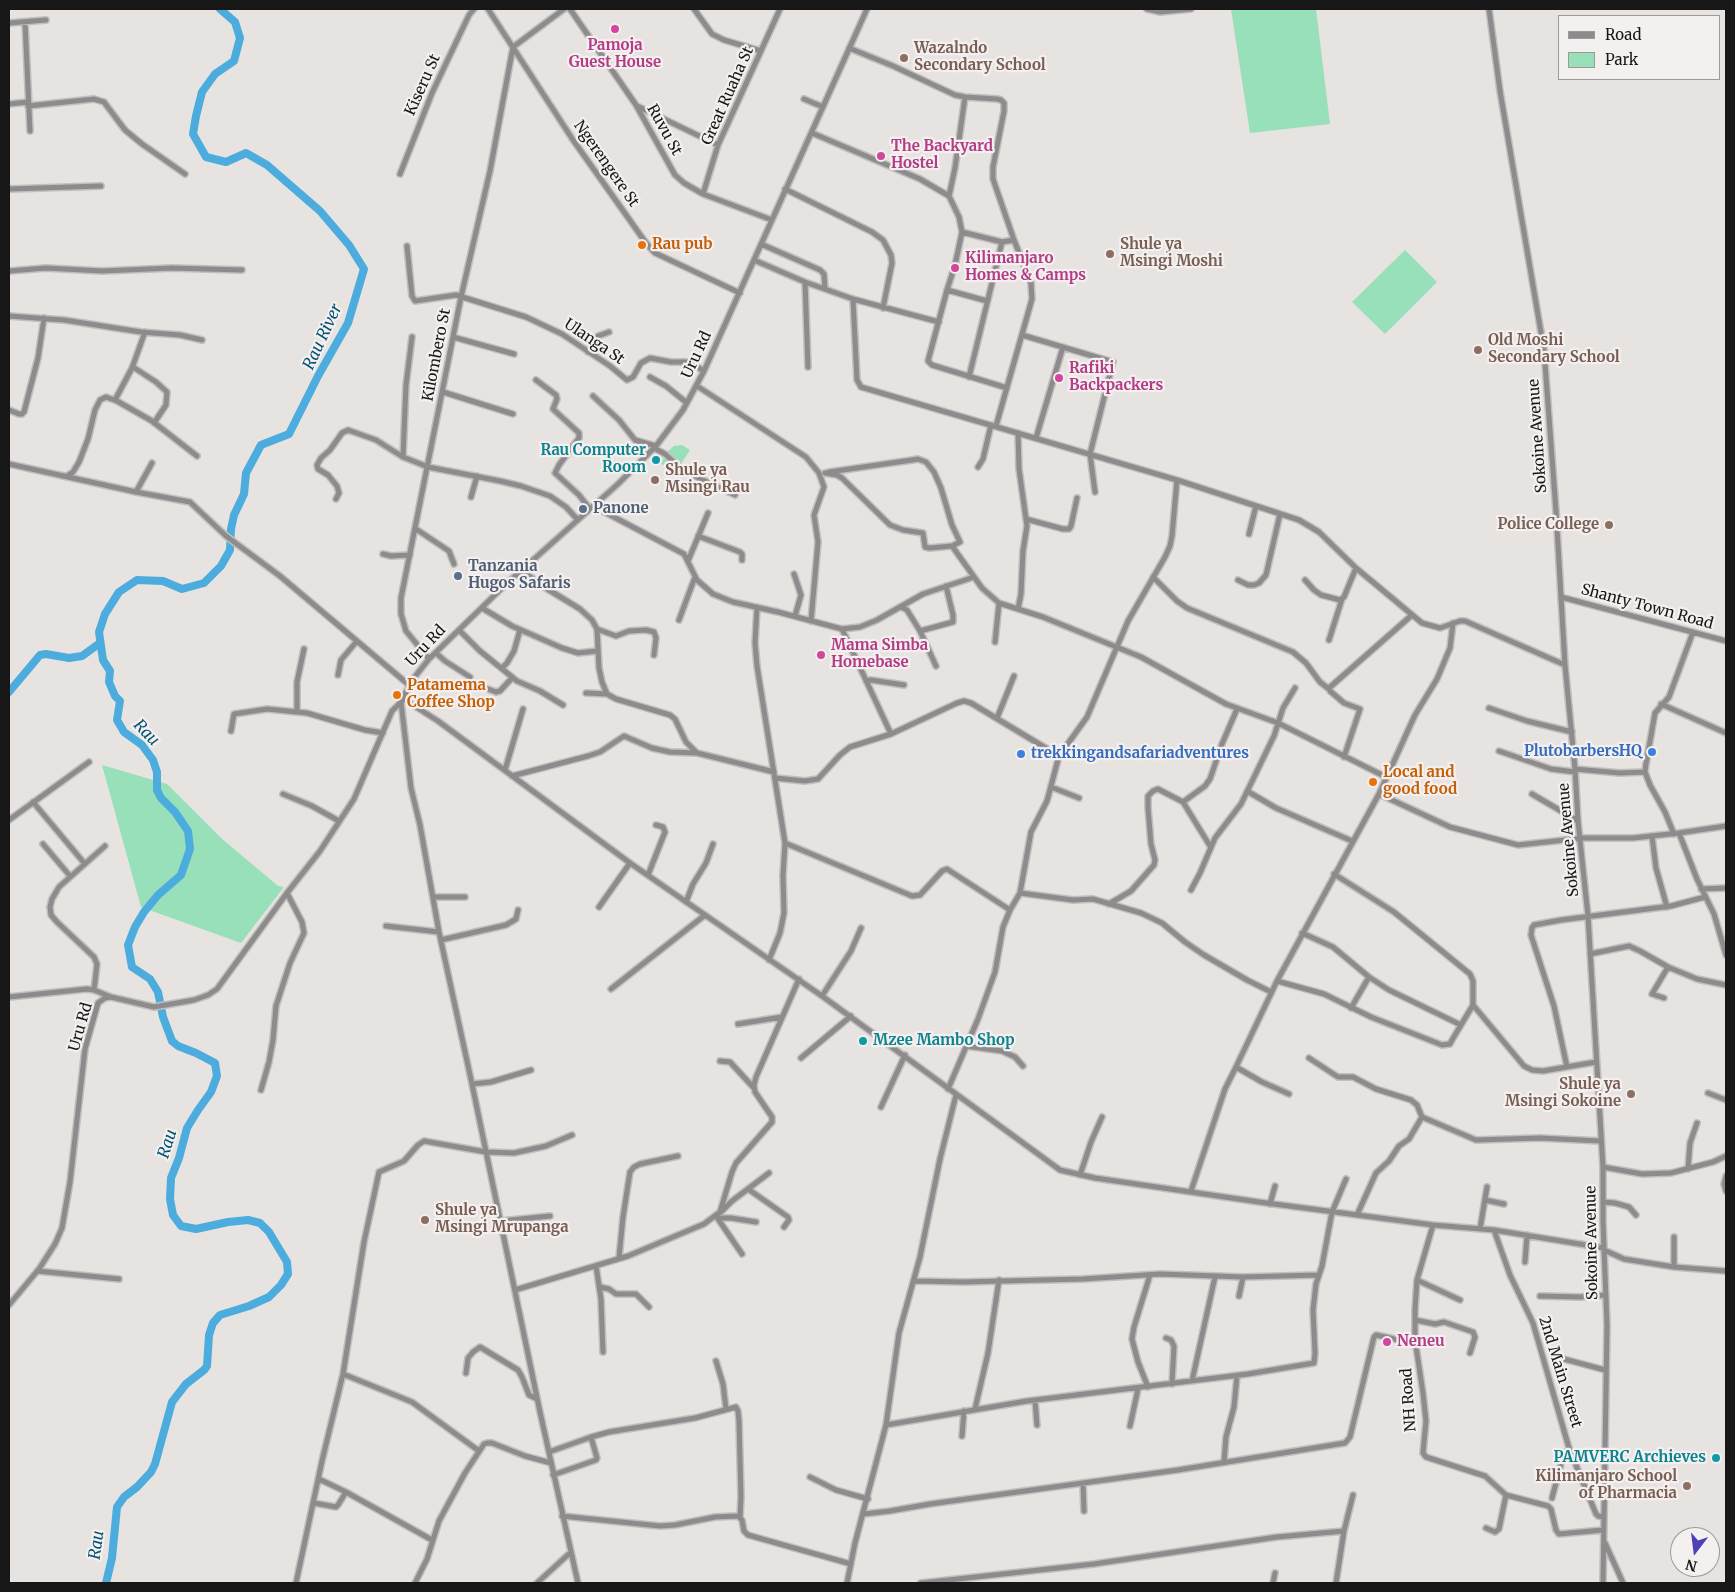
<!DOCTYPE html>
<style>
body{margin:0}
#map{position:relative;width:1735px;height:1592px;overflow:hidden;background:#e6e3e1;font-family:Merriweather,serif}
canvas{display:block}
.frame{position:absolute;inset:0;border:10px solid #181717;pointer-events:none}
.legend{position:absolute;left:1558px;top:15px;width:162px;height:65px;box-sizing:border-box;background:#f4f0ef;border:1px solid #9c9999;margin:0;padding:6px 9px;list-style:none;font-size:15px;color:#181717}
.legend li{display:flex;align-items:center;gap:10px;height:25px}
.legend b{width:25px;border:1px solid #9c9999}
.north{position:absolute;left:1670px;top:1527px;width:50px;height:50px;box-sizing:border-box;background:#f4f0ef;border:1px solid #9c9999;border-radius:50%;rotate:195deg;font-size:14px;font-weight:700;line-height:20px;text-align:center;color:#181717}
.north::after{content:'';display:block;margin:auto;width:18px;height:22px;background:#4e41b8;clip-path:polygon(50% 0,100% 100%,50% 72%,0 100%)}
</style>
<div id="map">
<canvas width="1735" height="1592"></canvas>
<div class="frame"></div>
<ul class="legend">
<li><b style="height:6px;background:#8d8b8c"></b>Road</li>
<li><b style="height:14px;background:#97e0b9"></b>Park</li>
</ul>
<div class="north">N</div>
</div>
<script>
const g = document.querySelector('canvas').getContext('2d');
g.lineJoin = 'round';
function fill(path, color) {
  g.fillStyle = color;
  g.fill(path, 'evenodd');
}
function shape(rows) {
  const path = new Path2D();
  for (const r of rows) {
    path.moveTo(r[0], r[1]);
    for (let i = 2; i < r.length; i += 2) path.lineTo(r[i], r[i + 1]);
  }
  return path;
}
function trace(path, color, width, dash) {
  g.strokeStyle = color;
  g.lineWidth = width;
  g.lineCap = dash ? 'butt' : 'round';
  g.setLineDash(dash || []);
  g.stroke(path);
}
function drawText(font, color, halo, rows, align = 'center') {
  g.font = font + ' Merriweather,serif';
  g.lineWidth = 4.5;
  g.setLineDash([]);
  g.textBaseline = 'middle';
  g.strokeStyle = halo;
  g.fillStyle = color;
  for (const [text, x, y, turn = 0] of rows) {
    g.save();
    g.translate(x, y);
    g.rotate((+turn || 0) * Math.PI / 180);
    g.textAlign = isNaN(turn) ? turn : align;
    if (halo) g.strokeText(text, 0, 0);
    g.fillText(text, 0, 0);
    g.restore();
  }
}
const green = shape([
 [1231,9,1316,9,1330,124,1250,133],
 [1405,250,1437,282,1385,334,1352,302],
 [682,445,690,450,677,470,661,464,666,453,674,446],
 [102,765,167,784,221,838,278,886,284,887,241,943,141,907]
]);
const river = shape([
 [9,692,40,655,46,654,69,658,82,656,100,643],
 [106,1583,112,1558,117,1507,124,1497,137,1487,151,1472,155,1464,172,1402,186,1384,204,1370,207,1366,209,1335,213,1323,220,1315,249,1306,269,1297,281,1285,288,1274,287,1262,269,1232,260,1223,248,1220,228,1222,196,1229,181,1226,173,1215,170,1199,171,1178,179,1158,187,1128,198,1110,211,1092,217,1076,215,1063,196,1053,178,1046,172,1041,163,1017,158,992,150,979,132,967,128,945,135,927,144,912,158,895,181,875,190,849,188,831,175,812,161,798,157,790,157,772,153,760,142,745,124,732,117,720,120,701,115,696,109,682,110,671,103,660,99,632,105,614,119,592,137,580,163,581,182,589,204,583,221,566,230,550,231,529,234,515,244,494,246,473,261,445,289,434,318,376,348,323,364,269,349,245,320,211,267,165,246,153,226,162,206,157,193,134,196,116,202,92,215,74,234,61,240,38,235,22,220,9]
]);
const minor = shape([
 [488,9,573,140,646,243,655,253,740,293],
 [570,9,636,105,675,175,684,183,703,194,772,220],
 [694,9,712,34,724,40,761,51],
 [1147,9,1160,12,1191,9],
 [1489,9,1500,91,1544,350,1556,511,1565,665,1575,769,1578,821,1588,916,1603,1167,1603,1222,1607,1325,1603,1583],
 [25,22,30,131],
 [9,23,46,20],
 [849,48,893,66,955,95,965,97,997,99,1001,100,1004,103,1004,111,993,167,993,179,1014,240,1031,283,1032,299,996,426],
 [804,99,823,107],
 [9,104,28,102],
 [28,106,94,99,104,102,125,130,142,144,185,174],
 [637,106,718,145],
 [812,133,920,179,949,196,959,217,962,232,955,265,947,290,928,361,932,365,1007,388],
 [400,174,432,93,469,15,474,9],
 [9,189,101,186],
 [785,189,872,232,883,240,891,255,892,263,883,308],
 [703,194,718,145,780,9],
 [949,196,955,168,965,97],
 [962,232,1002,242,1014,240],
 [761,244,820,270,824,274,825,289],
 [407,246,412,296,415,301,456,295,526,317,562,334,610,366,627,380,633,377,641,363,650,358,671,362,689,362,704,371],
 [754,260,805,282,853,299,939,322],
 [9,271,46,268,102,271,172,268,242,270],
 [805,282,808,367],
 [947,290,987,301],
 [853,299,857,380,861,387,1177,480,1299,520,1319,532,1356,568,1422,623,1440,628,1460,621,1465,621,1565,665],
 [9,316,64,320,141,332,180,335,202,340],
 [1022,335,1113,362,1090,454,1095,492],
 [453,337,514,354],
 [588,352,598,336,609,332],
 [133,367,156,382,167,392,166,405,154,423],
 [650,377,666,386,687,403],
 [969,377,1002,242],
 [536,380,556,395,557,399,553,409,579,433,579,438,559,465,555,473,579,495,590,509],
 [697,386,806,457,819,473,824,487,814,515,818,542,811,621],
 [443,392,513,414],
 [593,396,619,420,635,440,656,446],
 [115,400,132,368,145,332],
 [9,410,19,414,22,414,24,412,38,358,44,318],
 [1018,433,1019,469,1027,526,1023,551,1021,594,1018,609],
 [1036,438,1063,347],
 [654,448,665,454,684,471,735,495],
 [403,457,406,385,412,337],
 [9,464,136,492,190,502,226,536,280,576,409,685],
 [978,467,983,459,991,425],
 [829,472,912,460,918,459,926,462,934,472,941,488,952,525,960,542,952,546],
 [825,473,837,475,842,478,890,525,903,530,923,533,925,547,930,548,952,546,982,588,999,603,1043,617,1141,657,1226,704,1278,723,1386,777],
 [67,476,73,472,79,462,88,439,95,410,100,400,106,397,117,401,152,421,197,456],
 [136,492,152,463],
 [471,497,477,476],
 [336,499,339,493,337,486,328,475,318,469,317,465,321,458,330,450,342,433,348,430,376,440,403,457,428,467,500,481,521,486,550,496,566,507,578,520],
 [593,506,684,554,697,580,713,594,733,602,778,612,842,629,860,627,877,620,923,594,974,577],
 [1026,519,1063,529,1069,529,1071,526,1077,498],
 [416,529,449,551,454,564],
 [1249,534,1256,506],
 [698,536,740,552,742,554,742,560],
 [383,554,391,556,410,555],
 [688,561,708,513],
 [521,570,544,587,580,609,592,620,597,629,599,668,602,682,607,694,616,699,670,715,675,719,686,742,697,753,774,772],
 [794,574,801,595,795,616],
 [1153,577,1177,601,1187,608,1293,652,1306,663,1320,682,1329,689],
 [1238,580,1248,585,1254,585,1259,583,1266,575,1280,514],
 [1305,580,1314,590,1321,595,1340,600,1344,597,1356,568],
 [1561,597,1726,641],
 [757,607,755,643,757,666,785,843,783,876,784,913,780,933,769,960],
 [901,607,907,610,920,631,936,666],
 [482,608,512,626,562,648,578,653,597,651],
 [679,620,695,577],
 [597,629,616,636,629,631,646,630,654,632,656,638,654,655],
 [842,629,891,734],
 [459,630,480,651,517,681,540,691,563,705],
 [920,631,953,622,953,615,946,586],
 [1329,640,1342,599],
 [995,642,999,603],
 [436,653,445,661,470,677],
 [429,659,406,631,401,614,401,598,461,297,490,171,513,47,564,9],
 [502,668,507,663,514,651,520,630],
 [338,675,341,660,357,641],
 [866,681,871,680,904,685],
 [488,689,496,692,500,691,512,678],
 [586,693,607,694],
 [402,698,438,721,630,863,822,996,1060,1170,1095,1178,1259,1202,1433,1225,1494,1230,1604,1248],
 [401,702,411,788,420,825,439,932,472,1084,540,1412,578,1583],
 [1661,704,1726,733],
 [1489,708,1527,721,1572,732],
 [297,712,297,682,304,649],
 [997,718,1014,676],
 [231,731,234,714,267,709,307,713,365,730,383,733],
 [1499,751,1551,769,1575,772],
 [1344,757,1360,709,1344,703,1330,691,1329,688,1412,615],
 [1575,769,1620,773,1645,772],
 [505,770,523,709],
 [512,776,588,756,600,752,624,736,652,748,670,752,697,753],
 [775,778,805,781,818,779,840,755,850,747,891,734,957,703,964,701,971,703,1059,756],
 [1051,787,1079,798],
 [1247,791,1276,808,1352,841],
 [283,794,312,806,339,821],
 [1379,794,1450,827,1518,845,1584,838,1633,838,1679,833,1726,826],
 [1532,794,1578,821],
 [33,802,85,864],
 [1183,802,1205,786,1210,779,1222,744,1237,709],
 [9,820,89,762],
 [1679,833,1697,879,1714,914,1726,955],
 [1674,834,1665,812,1650,785,1645,772,1646,764,1655,713,1669,697,1693,632],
 [1652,836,1656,868,1667,907],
 [785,843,912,896,920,895,942,871,947,869,1010,910],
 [43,844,70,876],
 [1334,874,1394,912,1470,974,1473,981,1473,1005,1524,1066,1532,1070,1543,1071,1596,1062],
 [648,875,665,832,663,827,656,825],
 [1701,889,1726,888],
 [1191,890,1200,873,1215,838,1241,804,1274,736,1283,708,1295,688],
 [1020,893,1073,900,1093,899,1141,913,1162,923,1185,942,1204,955,1247,980,1271,992],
 [433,897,465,897],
 [686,902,693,884,706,863,713,844],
 [1109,904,1131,891,1154,865,1155,860,1151,844,1148,808,1148,796,1153,791,1158,789,1183,802,1210,846],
 [599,907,630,863],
 [386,926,439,932],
 [1302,933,1333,947,1369,977,1389,990,1461,1025],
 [441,940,506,925,516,919,518,910],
 [1590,954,1629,946,1640,951,1668,967,1697,979,1726,985],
 [1277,981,1324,994,1371,1017,1442,1045,1450,1044,1452,1040,1473,1005],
 [611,989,705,915],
 [94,990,97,964,94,957,57,922,51,915,50,907,52,899,59,887,105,846],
 [822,996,851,951,861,928],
 [9,997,87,989,94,990,111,997],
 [1664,998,1652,994,1668,967],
 [1351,1008,1369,977],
 [738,1024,782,1017],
 [966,1046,1002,1051,1015,1057,1023,1066],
 [801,1058,851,1016],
 [1309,1058,1338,1077,1353,1077,1376,1089,1411,1100,1417,1105,1422,1117,1476,1140,1540,1138,1601,1141],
 [720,1061,730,1062,754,1088],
 [1236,1067,1262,1082,1289,1094],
 [1567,1067,1554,1006,1531,935,1532,928,1534,925,1561,920,1671,906,1705,897],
 [472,1084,491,1082,531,1070],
 [948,1089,978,1019,995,972,1003,927,1010,910,1020,893,1031,832,1047,801,1059,756,1087,717,1128,621,1165,557,1170,546,1172,536,1177,480],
 [261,1090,269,1062,273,1040,276,1006,290,963,304,933,302,922,287,893],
 [1708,1093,1726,1100],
 [881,1107,905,1055],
 [1603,1167,1642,1174,1671,1173,1713,1162,1726,1156],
 [1688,1169,1690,1143,1697,1123],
 [1080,1175,1091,1142,1102,1117],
 [1726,1176,1724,1184,1726,1191],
 [748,1189,788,1217,789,1220,784,1227],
 [1191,1191,1225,1089,1236,1067,1277,981,1379,794,1415,715,1437,679,1450,648,1453,623],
 [1485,1200,1504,1204],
 [1603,1202,1615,1203,1629,1207,1636,1215],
 [1270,1204,1275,1186],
 [721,1212,732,1201,769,1173],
 [1357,1215,1376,1173,1389,1161,1399,1146,1409,1139,1422,1117],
 [716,1216,742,1254],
 [718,1218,731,1218,756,1222],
 [501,1221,550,1216],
 [1433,1225,1417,1280,1415,1310,1415,1340,1423,1393,1426,1421,1423,1453,1426,1457,1485,1476,1506,1495,1548,1506,1551,1509,1556,1530,1559,1534,1603,1530],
 [1480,1229,1487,1187],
 [1494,1230,1510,1275,1533,1323,1569,1448,1596,1514,1598,1516,1603,1517],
 [1604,1250,1624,1259,1674,1267,1726,1271],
 [619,1258,623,1217,630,1172,634,1167,640,1164,678,1156],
 [1525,1262,1527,1235],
 [596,1266,601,1299,603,1352],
 [1674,1267,1674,1237],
 [37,1271,119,1279],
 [1417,1280,1460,1300],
 [914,1281,963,1282,1083,1279,1160,1274,1243,1277,1319,1275],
 [600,1287,609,1289,616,1294,636,1294,649,1307],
 [515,1290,628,1256,704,1224,720,1212,732,1172,736,1163,772,1122,772,1117,755,1092,754,1085,756,1077,799,979],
 [1239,1296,1243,1277],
 [1540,1296,1580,1297,1606,1295],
 [9,1305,39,1269,55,1244,62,1228,70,1182,85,1049,98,1003,105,998,111,997,154,1007,194,1000,208,995,217,989,287,893,320,851,354,799,392,711,401,702,413,679,429,659,504,586,618,484,656,446,683,410,704,371,867,9],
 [1415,1320,1435,1324,1444,1322,1473,1332,1475,1337,1470,1353],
 [1166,1338,1171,1340,1174,1346,1172,1384],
 [1564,1359,1605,1370],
 [716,1361,723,1384,726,1409],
 [466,1373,468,1358,473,1352,480,1347,518,1370,522,1377,529,1395,537,1399],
 [343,1374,412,1402,479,1451],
 [1192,1381,1215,1277],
 [1148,1387,1138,1362,1132,1339,1134,1327,1150,1275],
 [1035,1400,1037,1425],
 [975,1409,988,1353,999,1280],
 [886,1425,1027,1401,1248,1374,1314,1363,1315,1353,1313,1310,1316,1284,1322,1266,1332,1212,1346,1179],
 [1130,1426,1138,1389],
 [962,1436,964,1411],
 [549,1452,591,1437,609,1432,695,1418,736,1407,738,1411,739,1421,741,1497,740,1517],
 [1224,1462,1226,1437,1234,1407,1237,1376],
 [553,1475,596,1460,597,1458,591,1437],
 [810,1477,836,1490,868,1499],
 [319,1479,346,1492,432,1540],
 [1083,1483,1084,1511],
 [1552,1498,1562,1460,1569,1448],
 [314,1503,336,1507,338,1505,346,1492],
 [864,1514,890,1511,930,1504,1178,1470,1345,1443,1350,1437,1374,1337,1376,1335,1399,1340,1415,1340],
 [562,1516,660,1526,675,1525,715,1517,738,1516,742,1520,744,1531,748,1535,851,1564],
 [1486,1528,1495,1532,1499,1529,1506,1495],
 [1605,1543,1623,1583],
 [296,1583,322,1461,343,1374,364,1242,379,1172,404,1161,418,1145,424,1141,486,1152,514,1153,546,1146,572,1135],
 [415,1583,427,1559,439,1521,465,1473,484,1444,487,1443,492,1443,525,1456,551,1463],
 [537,1583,571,1552],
 [847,1583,855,1543,886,1425,899,1333,920,1257,940,1159,956,1095],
 [921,1583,1094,1564,1277,1537,1344,1531],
 [1273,1583,1275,1573],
 [1336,1583,1344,1531,1353,1495]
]);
const markers = [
 [615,29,5,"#d1479c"],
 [904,58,5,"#8d6e63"],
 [881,156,5,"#d1479c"],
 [642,245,5,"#e8710a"],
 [1110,254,5,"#8d6e63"],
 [955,268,5,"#d1479c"],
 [1478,350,5,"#8d6e63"],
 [1059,378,5,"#d1479c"],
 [656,460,5,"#0f9aa8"],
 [655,480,5,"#8d6e63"],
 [583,509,5,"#5c6f8a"],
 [1609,525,5,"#8d6e63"],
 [458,576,5,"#5c6f8a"],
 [821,655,5,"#d1479c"],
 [397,695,5,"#e8710a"],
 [1652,752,5,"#3f7fe0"],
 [1021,754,5,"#3f7fe0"],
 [1373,782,5,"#e8710a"],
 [863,1041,5,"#0f9aa8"],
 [1631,1094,5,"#8d6e63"],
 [425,1220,5,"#8d6e63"],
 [1387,1342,5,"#d1479c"],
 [1716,1458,5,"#0f9aa8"],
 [1687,1486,5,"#8d6e63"]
];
const hotelNames = [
 ["Pamoja",615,46,"center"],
 ["Guest House",615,63,"center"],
 ["The Backyard",891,147],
 ["Hostel",891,164],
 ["Kilimanjaro",965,259],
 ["Homes & Camps",965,276],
 ["Rafiki",1069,369],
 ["Backpackers",1069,386],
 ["Mama Simba",831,646],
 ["Homebase",831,663],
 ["Neneu",1397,1342]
];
const educationNames = [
 ["Wazalndo",914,49],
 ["Secondary School",914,66],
 ["Shule ya",1120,245],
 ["Msingi Moshi",1120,262],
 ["Old Moshi",1488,341],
 ["Secondary School",1488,358],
 ["Shule ya",665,471],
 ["Msingi Rau",665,488],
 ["Police College",1599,525,"right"],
 ["Shule ya",1621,1085,"right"],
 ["Msingi Sokoine",1621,1102,"right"],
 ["Shule ya",435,1211],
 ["Msingi Mrupanga",435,1228],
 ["Kilimanjaro School",1677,1477,"right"],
 ["of Pharmacia",1677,1494,"right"]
];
const streetNames = [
 ["Kiseru St",423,85,-66],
 ["Great Ruaha St",728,96,-66],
 ["Ruvu St",664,130,61],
 ["Ngerengere St",606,164,55],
 ["Ulanga St",594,342,34],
 ["Kilombero St",437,355,-79],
 ["Uru Rd",697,355,-65],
 ["Sokoine Avenue",1538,436,-94],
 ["Shanty Town Road",1647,607,15],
 ["Uru Rd",426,646,-47],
 ["Sokoine Avenue",1569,840,-95],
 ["Uru Rd",81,1027,-74],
 ["Sokoine Avenue",1592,1243,-91],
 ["2nd Main Street",1560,1372,73],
 ["NH Road",1409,1400,-94]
];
const foodNames = [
 ["Rau pub",652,245],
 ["Patamema",407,686],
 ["Coffee Shop",407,703],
 ["Local and",1383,773],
 ["good food",1383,790]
];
const cultureNames = [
 ["Rau Computer",646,451],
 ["Room",646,468],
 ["Mzee Mambo Shop",873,1041,"left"],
 ["PAMVERC Archieves",1706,1458]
];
const serviceNames = [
 ["Panone",593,509],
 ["Tanzania",468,567],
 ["Hugos Safaris",468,584]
];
const shopNames = [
 ["PlutobarbersHQ",1642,752],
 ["trekkingandsafariadventures",1031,754,"left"]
];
const waterNames = [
 ["Rau River",323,337,-65],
 ["Rau",146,733,46],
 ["Rau",168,1144,-72],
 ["Rau",97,1545,-82]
];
fill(green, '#97e0b9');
trace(river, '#4cacdd', 8);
trace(minor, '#c1bebd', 8);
trace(minor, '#8d8b8c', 5);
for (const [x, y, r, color] of markers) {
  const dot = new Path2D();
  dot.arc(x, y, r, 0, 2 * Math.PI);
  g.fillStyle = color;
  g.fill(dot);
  trace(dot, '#f4f0ef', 2);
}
drawText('bold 15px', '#b23c85', '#f4f0ef', hotelNames, 'left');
drawText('bold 15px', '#785e54', '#f4f0ef', educationNames, 'left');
drawText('15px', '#181717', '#f4f0ef', streetNames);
drawText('bold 15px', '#c56008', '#f4f0ef', foodNames, 'left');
drawText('bold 15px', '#0d838f', '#f4f0ef', cultureNames, 'right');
drawText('bold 15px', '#4e5e75', '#f4f0ef', serviceNames, 'left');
drawText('bold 15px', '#366cbe', '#f4f0ef', shopNames, 'right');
drawText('italic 16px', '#005172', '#f4f0ef', waterNames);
</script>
